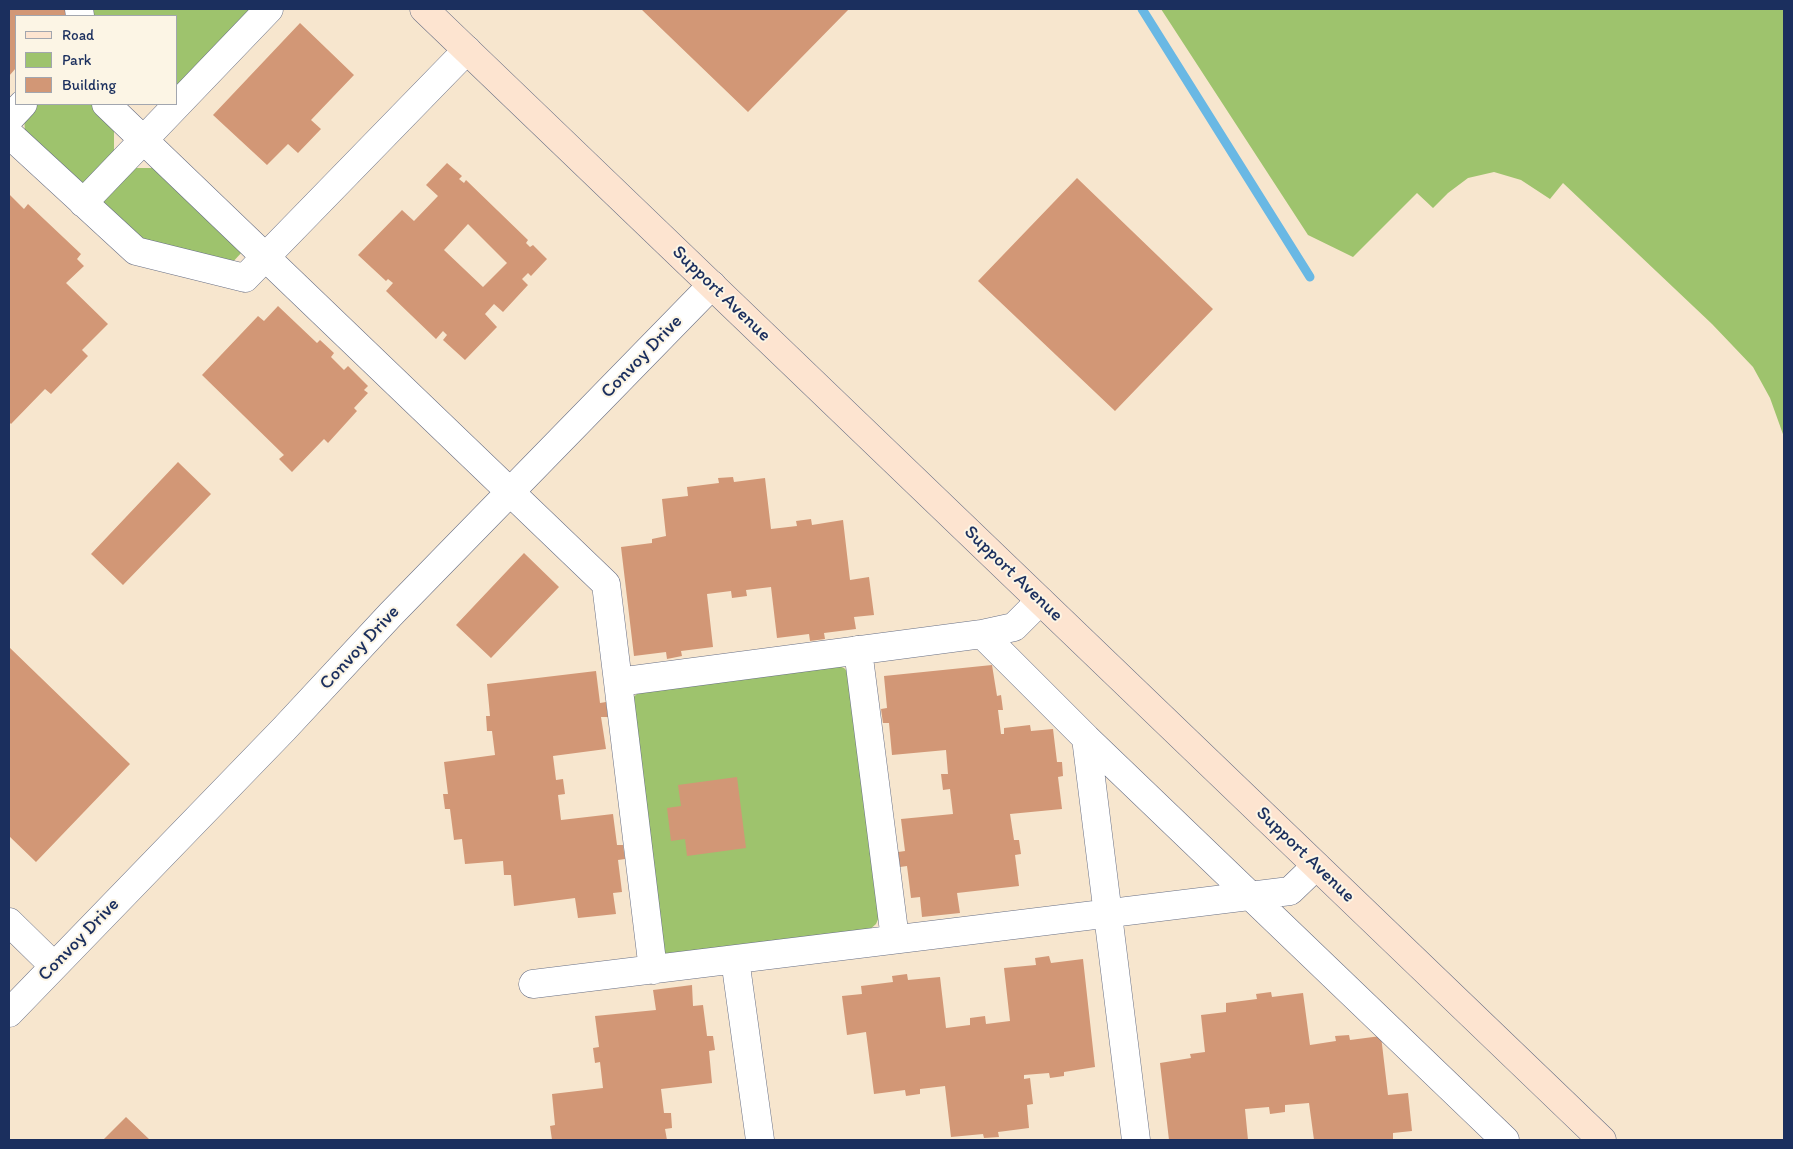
<!DOCTYPE html>
<style>
body{margin:0}
#map{position:relative;width:1793px;height:1149px;overflow:hidden;background:#f7e6ce;font-family:Itim,sans-serif}
canvas{display:block}
.frame{position:absolute;inset:0;border:10px solid #1b2f5e;pointer-events:none}
.legend{position:absolute;left:15px;top:15px;width:162px;height:90px;box-sizing:border-box;background:#fcf5e5;border:1px solid #a2a6af;margin:0;padding:6px 9px;list-style:none;font-size:15px;color:#1b2f5e}
.legend li{display:flex;align-items:center;gap:10px;height:25px}
.legend b{width:25px;border:1px solid #a2a6af}
</style>
<div id="map">
<canvas width="1793" height="1149"></canvas>
<div class="frame"></div>
<ul class="legend">
<li><b style="height:6px;background:#fde4d0"></b>Road</li>
<li><b style="height:14px;background:#9ec36d"></b>Park</li>
<li><b style="height:14px;background:#d29776"></b>Building</li>
</ul>
</div>
<script>
const g = document.querySelector('canvas').getContext('2d');
g.lineJoin = 'round';
function fill(path, color) {
  g.fillStyle = color;
  g.fill(path, 'evenodd');
}
function shape(rows) {
  const path = new Path2D();
  for (const r of rows) {
    path.moveTo(r[0], r[1]);
    for (let i = 2; i < r.length; i += 2) path.lineTo(r[i], r[i + 1]);
  }
  return path;
}
function trace(path, color, width, dash) {
  g.strokeStyle = color;
  g.lineWidth = width;
  g.lineCap = dash ? 'butt' : 'round';
  g.setLineDash(dash || []);
  g.stroke(path);
}
function drawText(font, color, halo, rows, align = 'center') {
  g.font = font + ' Itim,sans-serif';
  g.lineWidth = 4;
  g.setLineDash([]);
  g.textBaseline = 'middle';
  g.strokeStyle = halo;
  g.fillStyle = color;
  for (const [text, x, y, turn = 0] of rows) {
    g.save();
    g.translate(x, y);
    g.rotate((+turn || 0) * Math.PI / 180);
    g.textAlign = isNaN(turn) ? turn : align;
    if (halo) g.strokeText(text, 0, 0);
    g.fillText(text, 0, 0);
    g.restore();
  }
}
const green = shape([
 [88,9,258,9,176,94,176,16,89,16],
 [1161,9,1784,9,1784,437,1770,398,1753,367,1712,324,1563,183,1550,199,1521,180,1494,172,1468,178,1448,193,1433,208,1417,193,1353,257,1308,235],
 [35,104,96,104,114,121,114,158,85,189,25,133,24,115],
 [125,168,163,168,243,251,230,265,141,244,94,199],
 [830,663,844,668,850,674,880,915,876,924,868,931,662,959,629,701,647,685]
]);
const stream = shape([
 [1142,9,1310,277]
]);
const building = shape([
 [9,9,66,9,69,12,65,16,16,16,16,68,9,76],
 [641,9,849,9,748,112],
 [300,23,354,75,311,120,321,129,298,153,288,144,267,165,213,115],
 [447,163,462,176,459,179,464,183,466,180,528,240,526,243,530,247,533,245,547,259,531,276,528,273,522,279,528,285,503,312,494,304,485,314,497,327,465,360,443,340,447,335,443,331,436,339,386,291,393,283,388,279,386,281,358,255,402,210,414,221,438,196,426,185],
 [468,224,507,263,483,287,444,250],
 [1077,178,1213,309,1115,411,978,281],
 [9,194,24,209,28,204,81,254,77,259,84,266,66,283,108,324,82,350,88,356,51,394,45,389,11,424,9,422],
 [278,306,317,343,320,340,334,353,331,357,344,370,348,366,368,386,364,390,368,393,354,408,357,411,328,443,324,439,292,472,279,459,284,455,202,375,258,316,264,321],
 [178,462,211,494,123,585,91,554],
 [733,477,734,482,765,478,771,529,797,526,796,521,811,519,812,525,843,520,850,580,869,577,874,615,854,617,856,629,824,633,825,639,810,641,809,634,777,638,771,587,746,590,747,596,732,598,731,591,707,594,713,647,681,651,682,656,667,659,666,652,634,656,621,547,652,543,652,539,666,536,662,499,688,496,687,487,719,483,718,478],
 [524,553,559,587,491,658,456,625],
 [9,647,130,764,36,862,9,836],
 [992,665,997,696,1001,695,1003,710,998,710,1001,734,1004,734,1004,728,1030,725,1031,731,1053,729,1057,762,1062,762,1063,776,1058,777,1062,809,1010,814,1014,840,1019,840,1021,854,1015,855,1019,886,957,893,960,913,922,917,920,897,911,898,907,866,900,867,898,852,905,851,901,819,953,814,950,789,943,790,941,774,948,774,946,750,892,755,889,723,883,723,881,709,887,708,884,676],
 [596,671,600,703,606,702,608,717,601,717,606,749,553,756,556,780,563,779,565,794,558,795,561,820,613,814,617,845,623,845,625,859,618,860,622,892,613,893,616,914,578,918,575,898,514,906,511,875,504,875,503,861,465,864,462,839,454,840,450,809,445,809,443,794,448,794,444,762,495,755,492,731,487,731,486,716,490,716,487,684],
 [737,777,746,848,687,856,685,839,671,841,667,808,681,806,678,785],
 [1049,956,1051,963,1083,959,1095,1067,1064,1072,1064,1076,1050,1078,1049,1073,1024,1075,1024,1079,1030,1078,1033,1104,1027,1105,1029,1128,998,1132,999,1137,984,1138,983,1134,951,1137,945,1086,920,1089,920,1094,906,1096,905,1090,874,1094,866,1032,847,1035,842,996,862,994,861,986,893,982,892,976,907,974,908,980,940,977,946,1028,970,1025,970,1018,985,1016,986,1024,1010,1021,1004,968,1036,965,1035,958],
 [692,985,693,1006,703,1005,707,1036,713,1036,715,1050,709,1051,712,1083,661,1089,664,1113,671,1113,672,1128,665,1129,667,1140,552,1140,550,1126,555,1125,552,1094,603,1088,600,1062,595,1063,593,1048,599,1047,595,1016,656,1010,653,990],
 [1271,992,1272,997,1303,993,1310,1045,1336,1041,1335,1036,1349,1035,1350,1040,1381,1036,1388,1095,1408,1093,1412,1131,1393,1133,1393,1140,1314,1140,1309,1103,1285,1105,1285,1112,1270,1114,1269,1107,1245,1109,1248,1140,1169,1140,1160,1063,1191,1058,1190,1054,1205,1052,1201,1015,1226,1012,1226,1003,1257,999,1256,994],
 [126,1117,150,1140,103,1140]
]);
const street = shape([
 [79,9,80,16],
 [106,104,606,584,618,682],
 [9,119,23,104],
 [9,134,136,251,245,278,467,50],
 [83,203,269,9],
 [982,634,1014,627,1040,601],
 [858,650,895,939],
 [1086,738,1505,1140],
 [9,922,54,966],
 [735,959,760,1140],
 [653,970,618,682,982,634,1086,738,1136,1140],
 [533,984,1290,891,1316,866],
 [9,1013,284,729,391,614,712,285]
]);
const secondary = shape([
 [424,9,1602,1140]
]);
const streetNames = [
 ["Support Avenue",721,294,44],
 ["Convoy Drive",642,357,-46],
 ["Support Avenue",1013,574,44],
 ["Convoy Drive",360,648,-47],
 ["Support Avenue",1305,855,44],
 ["Convoy Drive",79,940,-46]
];
fill(green, '#9ec36d');
trace(stream, '#69b8e4', 9);
fill(building, '#d29776');
trace(street, '#686f85', 29);
trace(secondary, '#686f85', 29);
trace(street, '#fff', 28);
trace(secondary, '#fde4d0', 28);
drawText('19px', '#1b2f5e', '#fcf5e5', streetNames);
</script>
